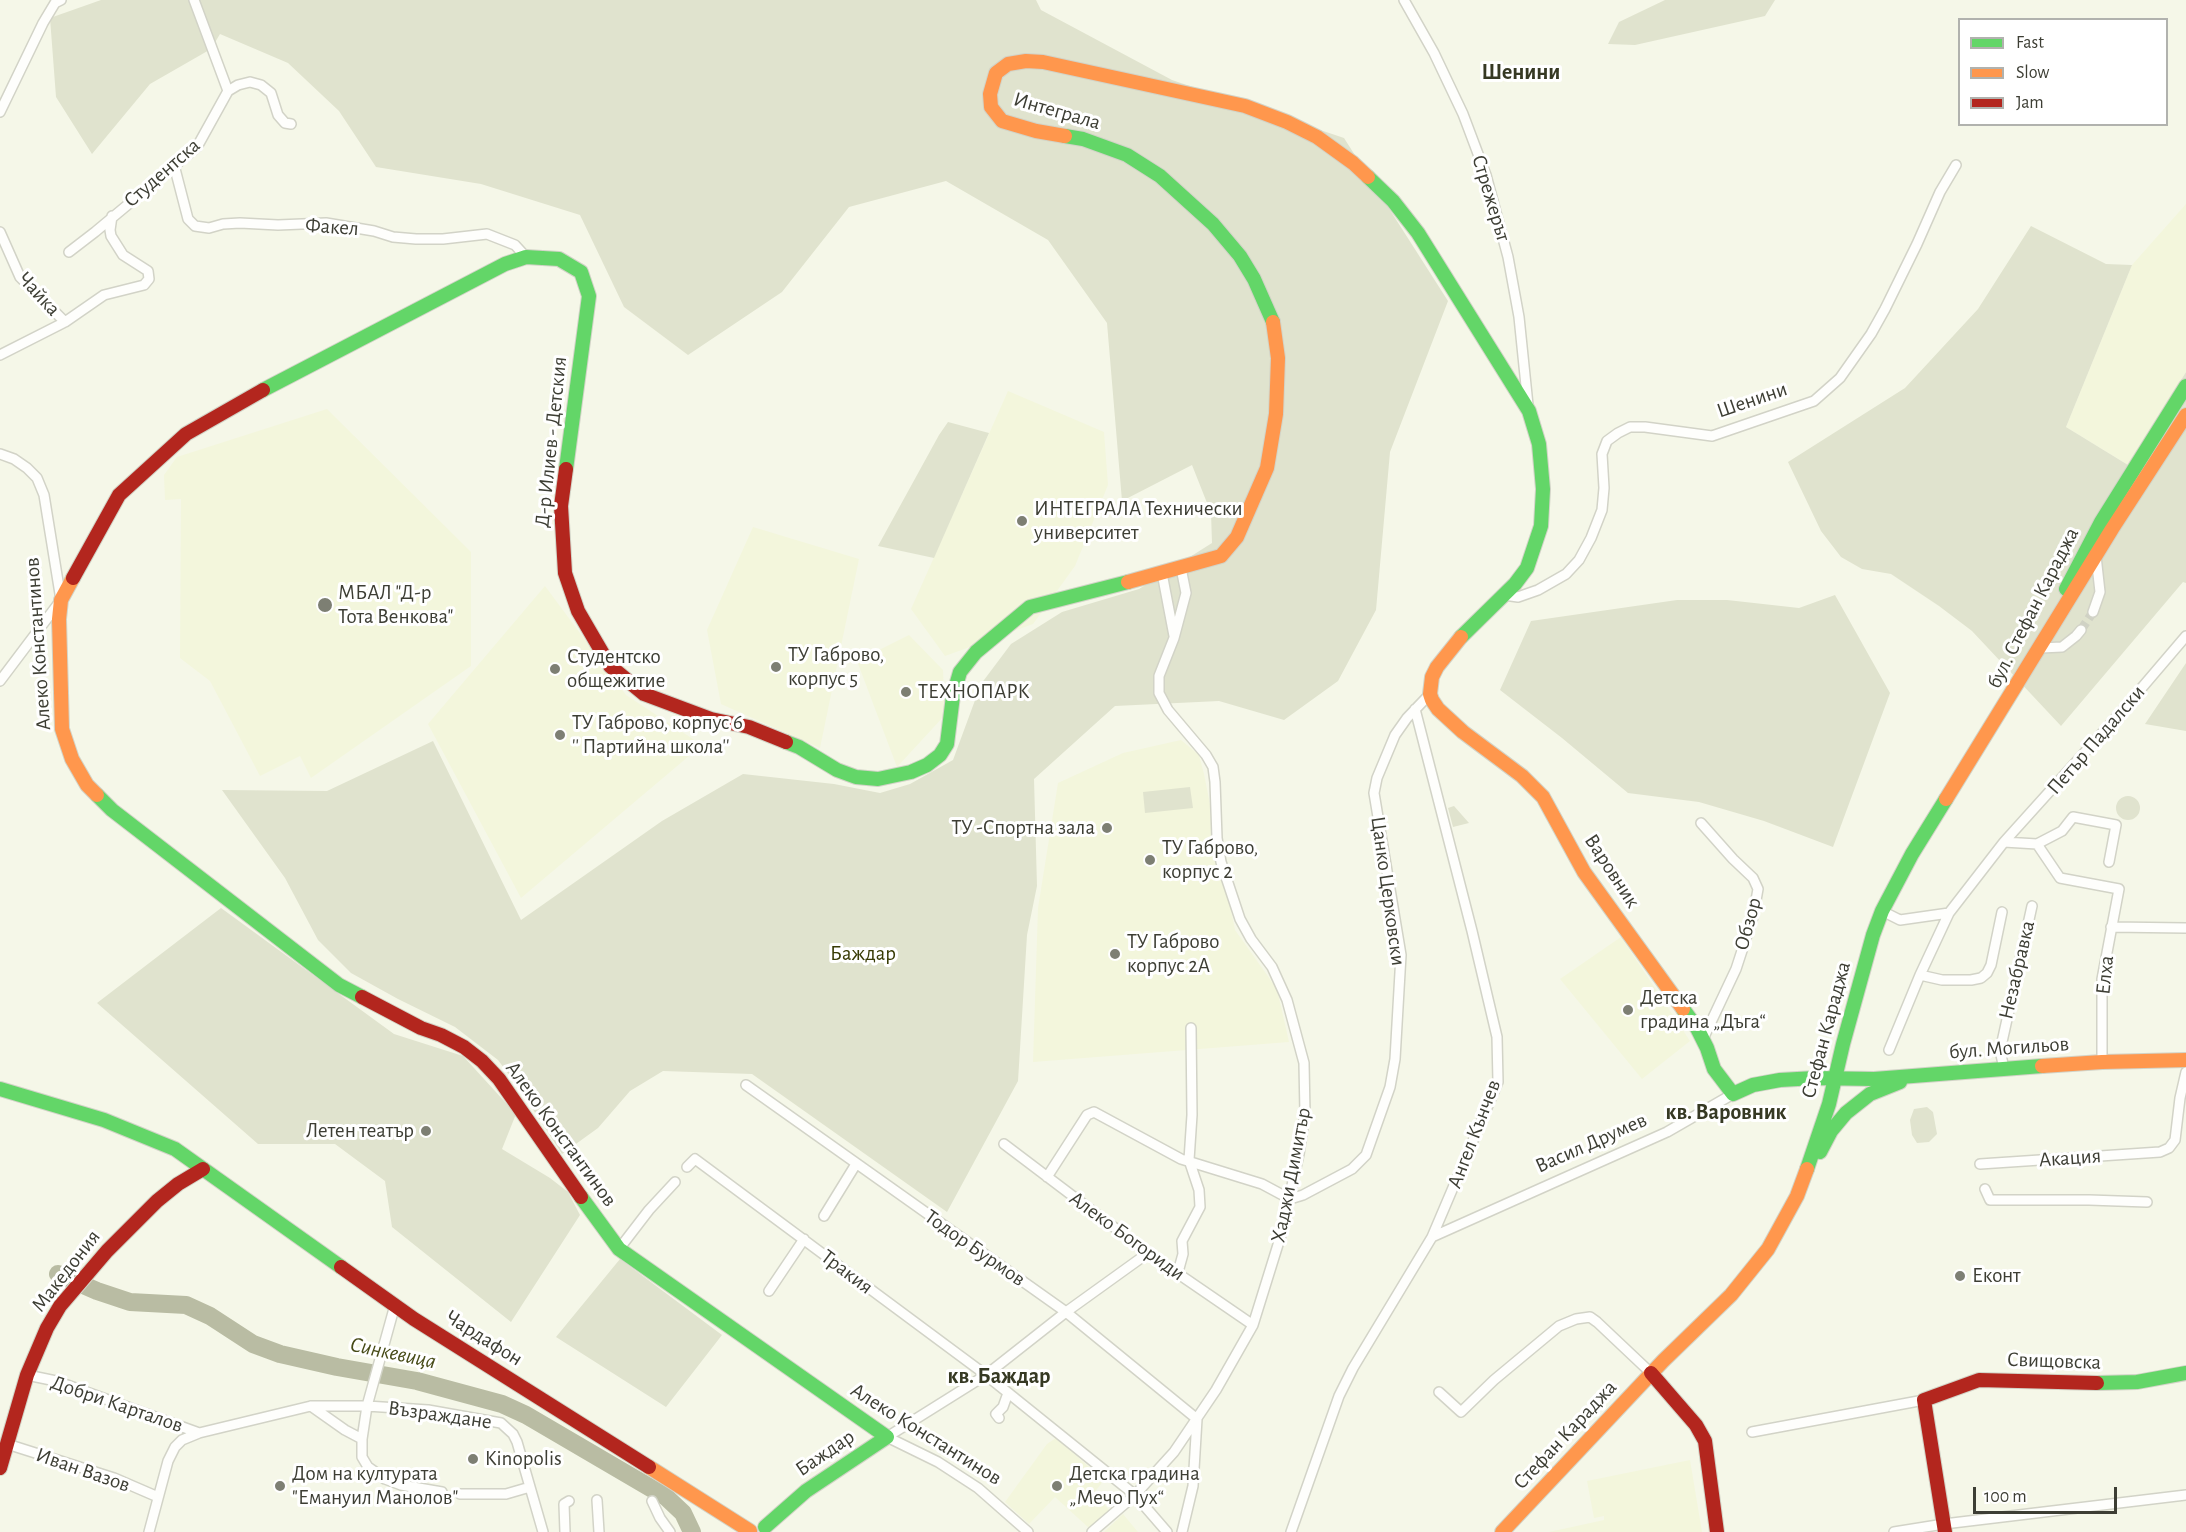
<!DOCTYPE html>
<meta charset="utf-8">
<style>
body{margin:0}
#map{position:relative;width:2186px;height:1532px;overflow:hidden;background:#f5f7e8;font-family:"Alegreya Sans",sans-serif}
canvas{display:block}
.legend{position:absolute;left:1958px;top:18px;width:210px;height:108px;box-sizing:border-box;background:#fff;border:2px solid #b1b2ae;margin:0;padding:8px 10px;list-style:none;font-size:18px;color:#3d3e34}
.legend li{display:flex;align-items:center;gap:12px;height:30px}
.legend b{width:30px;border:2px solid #b1b2ae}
.scale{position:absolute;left:1973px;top:1487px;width:144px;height:27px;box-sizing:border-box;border:3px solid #3d3e34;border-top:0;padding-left:8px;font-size:18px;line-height:21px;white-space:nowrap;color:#3d3e34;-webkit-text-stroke:4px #fff;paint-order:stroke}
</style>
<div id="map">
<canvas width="2186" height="1532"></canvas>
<ul class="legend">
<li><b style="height:8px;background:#63d668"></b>Fast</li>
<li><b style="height:8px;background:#ff974d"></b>Slow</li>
<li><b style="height:8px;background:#b3261e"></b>Jam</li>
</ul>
<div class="scale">100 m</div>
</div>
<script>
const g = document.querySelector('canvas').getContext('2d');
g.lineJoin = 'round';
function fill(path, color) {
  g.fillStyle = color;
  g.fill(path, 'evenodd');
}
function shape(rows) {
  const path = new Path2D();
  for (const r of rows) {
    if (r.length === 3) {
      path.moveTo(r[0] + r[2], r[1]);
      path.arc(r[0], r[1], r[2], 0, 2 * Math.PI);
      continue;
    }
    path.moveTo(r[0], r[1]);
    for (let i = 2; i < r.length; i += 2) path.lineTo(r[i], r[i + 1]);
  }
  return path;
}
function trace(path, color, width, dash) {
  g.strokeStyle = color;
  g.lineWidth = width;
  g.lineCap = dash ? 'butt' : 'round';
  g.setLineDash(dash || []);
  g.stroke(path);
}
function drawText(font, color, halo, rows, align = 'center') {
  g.font = font + ' "Alegreya Sans",sans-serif';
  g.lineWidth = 6;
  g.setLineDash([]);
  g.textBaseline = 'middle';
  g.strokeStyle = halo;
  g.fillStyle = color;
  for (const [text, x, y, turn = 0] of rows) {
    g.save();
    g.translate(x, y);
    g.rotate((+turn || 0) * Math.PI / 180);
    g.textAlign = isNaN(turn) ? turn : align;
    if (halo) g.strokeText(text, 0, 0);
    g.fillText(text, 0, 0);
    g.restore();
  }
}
const built = shape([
 [2186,204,2186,372,2128,465,2066,427,2132,265],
 [1008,391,1104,432,1108,485,1075,566,1033,624,945,656,911,609],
 [327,409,471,552,471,666,311,778,300,756,260,776,210,681,180,658,181,499,165,500,164,475,177,457],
 [753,527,859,559,820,748,721,704,707,630],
 [545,586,626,695,702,745,521,898,428,724],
 [909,635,943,670,945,715,897,767,857,661],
 [1181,740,1199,755,1204,774,1235,930,1277,989,1289,1042,1033,1062,1038,908,1058,783,1123,753],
 [1621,937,1690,1041,1642,1079,1560,979],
 [1056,1438,1104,1480,1094,1493,1109,1510,1089,1528,1055,1497,1029,1524,1005,1502,1047,1444],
 [1690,1460,1702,1532,1549,1532,1604,1520,1604,1516,1594,1518,1587,1481],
 [1123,1514,1138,1532,1104,1532]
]);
const green = shape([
 [101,0,1036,0,1041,10,1172,80,1344,138,1448,301,1390,452,1376,610,1338,681,1284,720,1219,701,1115,706,1034,779,1037,886,1027,935,1018,1081,947,1212,752,1074,663,1071,630,1091,598,1128,562,1154,521,1091,498,1060,455,1027,398,999,351,973,318,940,285,878,222,790,327,791,433,741,521,920,662,821,743,774,834,784,880,793,910,784,953,760,981,684,1011,644,1062,612,1139,589,1212,543,1211,513,1192,465,1122,501,1107,323,1048,240,946,181,849,207,782,292,688,355,624,307,580,215,481,184,376,167,339,111,288,63,220,34,211,49,150,84,92,154,56,97,50,18],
 [1665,0,1775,0,1765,16,1635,45,1608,44,1619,22],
 [2031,226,2106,264,2132,265,2066,427,2128,465,2186,372,2186,583,2183,582,2061,726,1972,631,1939,606,1891,574,1862,569,1841,557,1821,531,1788,462,1905,388,1978,309],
 [948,422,989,433,934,558,878,546,939,435],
 [1835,595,1890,693,1833,847,1764,821,1699,802,1628,793,1562,738,1500,690,1531,621,1677,600,1727,600,1799,608],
 [2186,663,2186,731,2145,724],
 [1190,787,1193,808,1145,813,1143,792],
 [2128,808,12],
 [1454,806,1469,823,1453,827,1448,808],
 [221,908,394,1034,463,1056,516,1114,502,1149,550,1178,568,1192,580,1215,511,1322,392,1227,385,1181,335,1144,258,1144,97,1003],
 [1927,1107,1933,1112,1937,1134,1929,1142,1917,1143,1912,1135,1910,1120,1914,1109],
 [620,1259,722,1335,666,1407,556,1337]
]);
const river = shape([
 [58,1274,97,1291,130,1302,186,1305,210,1316,253,1344,280,1354,337,1367,417,1381,502,1404,526,1415,666,1497,683,1513,692,1532]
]);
const streetTunnel = shape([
 [2081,630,2093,612]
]);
const street = shape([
 [194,0,228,91],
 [1404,0,1434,53,1463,114,1486,175,1508,257,1519,317,1528,405],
 [0,112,43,23,55,3,61,0],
 [174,165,188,219,195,226,209,228,223,224,240,223,278,225,326,223,374,231,393,237,416,239,443,239,487,234,515,245,526,257],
 [0,232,20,277,65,322],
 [69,252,95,232,197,147,228,91,238,85,250,82,261,85,271,93,278,115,285,123,291,124],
 [0,355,65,322,104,295,144,285,149,279,148,271,123,255,111,236,110,230,112,216],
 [0,454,14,459,27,468,37,478,44,495,61,600,0,681],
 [1162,573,1174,636],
 [1504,595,1518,597,1538,590,1566,574,1579,560,1591,538,1602,510,1604,488,1602,454,1607,441,1618,433,1630,427,1645,427,1712,436,1814,401,1840,378,1871,334,1885,309,1917,244,1940,192,1956,165],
 [2093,612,2100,592,2096,556],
 [2041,648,2062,647,2076,636,2081,630],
 [1701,823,1733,859,1753,878,1758,889,1753,917,1736,969,1703,1039],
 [2004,842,2037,844,2060,878,2119,889,2102,979,2102,1062],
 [2037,844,2062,831,2073,817,2116,825,2109,862],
 [1882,911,1900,920,1949,913,2004,842,2122,711,2186,636],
 [2111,927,2186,928],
 [1920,975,1942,980,1971,980,1981,978,1987,973,1991,965,2002,912],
 [1889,1050,1920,975,1949,913],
 [2004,1068,2000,1051,2032,906],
 [746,1085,1066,1312,1197,1419,1193,1486,1182,1532],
 [1004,1144,1148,1253,1253,1325],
 [1980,1164,2160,1152,2169,1148,2175,1140,2180,1098,2186,1072],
 [687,1167,695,1159,986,1375,1135,1495,1167,1532],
 [1047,1177,1087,1115,1094,1112,1181,1159,1262,1184,1290,1199,1303,1195,1352,1169,1366,1155,1390,1087,1395,1059,1401,955,1374,793,1377,778,1395,735,1407,718,1430,694],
 [1985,1189,1990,1200,2089,1200,2147,1202],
 [824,1216,856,1164],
 [1432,1237,1667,1132,1733,1094],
 [619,1249,649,1210,675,1182],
 [1178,1272,1183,1254,1182,1241,1200,1207,1199,1190,1189,1160,1192,1115,1191,1028],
 [769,1291,804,1239],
 [395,1305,367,1406,362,1439,362,1457,368,1467,385,1479,401,1485,442,1492],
 [27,1375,56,1381,199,1433,311,1406,367,1406,428,1410,501,1423,513,1434,517,1442,543,1532],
 [1439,1392,1461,1412,1494,1380,1559,1326,1576,1319,1590,1317,1597,1322,1651,1373],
 [311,1406,345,1430,362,1439],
 [999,1418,996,1414,1003,1407,1008,1393],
 [1752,1432,1924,1400],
 [887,1437,986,1375,1066,1312,1148,1253],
 [887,1437,938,1462,978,1488,1028,1532],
 [7,1444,114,1478,158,1497],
 [460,1494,506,1494,530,1487],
 [597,1500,599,1532],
 [652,1501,660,1518,670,1532],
 [149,1532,168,1461,175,1447,182,1440,199,1433],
 [565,1532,564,1504,569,1501],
 [1092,1532,1135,1495,1174,1452,1216,1390,1253,1325,1281,1235,1299,1154,1305,1114,1304,1063,1287,1000,1272,967,1251,939,1240,919,1221,862,1217,838,1215,782,1213,767,1206,755,1168,710,1159,693,1159,676,1174,638,1186,593,1181,568],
 [1291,1532,1339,1396,1353,1368,1432,1237,1498,1082,1497,1037,1472,931,1415,709],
 [1894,1532,1944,1524,2186,1495]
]);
const fast = shape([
 [1065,136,1083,139,1127,155,1160,176,1213,224,1240,256,1254,279,1273,322],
 [1368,177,1393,201,1418,233,1529,411,1539,444,1543,489,1541,526,1527,568,1515,584,1461,637],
 [263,390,505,264,526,257,559,259,581,272,589,296,566,469],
 [2066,589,2101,522,2186,386],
 [786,742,799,747,837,770,856,777,878,779,911,772,927,765,940,755,947,744,953,696,960,672,976,652,1030,607,1128,582],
 [97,795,112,810,339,985,362,997],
 [1683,1009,1697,1028,1707,1048,1714,1069,1733,1094,1753,1085,1780,1080,1815,1078,1874,1079,2042,1066],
 [0,1089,104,1120,175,1149,341,1267],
 [1820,1152,1831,1131,1846,1113,1870,1094,1900,1082],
 [1807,1169,1829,1104,1843,1044,1873,935,1882,911,1912,854,1946,799],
 [581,1197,619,1249,887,1437,806,1491,765,1527],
 [2097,1383,2137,1382,2186,1373]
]);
const slow = shape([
 [1065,136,1036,131,1002,121,991,107,990,94,996,73,1008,64,1026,61,1043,62,1245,106,1287,122,1317,137,1353,163,1368,177],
 [73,578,61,600,59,619,62,729,72,759,87,785,97,795],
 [1128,582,1221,556,1237,537,1267,468,1276,414,1278,358,1273,322],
 [1461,637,1437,667,1432,677,1430,694,1432,700,1438,709,1463,732,1522,776,1543,797,1584,872,1683,1009],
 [1946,799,2112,529,2186,415],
 [2042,1066,2102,1062,2186,1060],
 [649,1467,750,1531],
 [1502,1532,1663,1361,1731,1295,1768,1249,1797,1196,1807,1169]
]);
const jam = shape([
 [566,469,561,506,565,573,578,611,610,666,644,694,711,719,749,727,786,742],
 [73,578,119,495,186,434,263,390],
 [362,997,421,1028,441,1035,464,1047,482,1061,499,1079,581,1197],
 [341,1267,414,1319,649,1467],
 [1651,1373,1696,1425,1705,1441,1717,1532],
 [0,1468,27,1375,47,1328,60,1306,107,1251,157,1201,178,1184,203,1169],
 [1945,1532,1924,1400,1979,1380,2097,1383]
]);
const markers = [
 [1022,521,6,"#7d7f73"],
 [325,605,8,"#7d7f73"],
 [776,667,6,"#7d7f73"],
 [555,669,6,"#7d7f73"],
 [906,692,6,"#7d7f73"],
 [560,735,6,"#7d7f73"],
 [1107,828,6,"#7d7f73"],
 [1150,860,6,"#7d7f73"],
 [1115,954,6,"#7d7f73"],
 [1628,1010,6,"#7d7f73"],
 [426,1131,6,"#7d7f73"],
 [1960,1276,6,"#7d7f73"],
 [473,1459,6,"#7d7f73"],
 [280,1486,6,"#7d7f73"],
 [1057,1486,6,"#7d7f73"]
];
const streetNames = [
 ["Интеграла",1057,111,16],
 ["Студентска",162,173,-41],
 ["Стрежерът",1491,198,73],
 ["Факел",332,227,4],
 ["Чайка",39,294,47],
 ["Шенини",1752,400,-19],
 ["Д-р Илиев - Детския",551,442,-84],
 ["бул. Стефан Караджа",2033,608,-63],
 ["Алеко Константинов",38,644,-94],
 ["Петър Падалски",2096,740,-49],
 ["Варовник",1612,871,57],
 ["Цанко Церковски",1388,891,82],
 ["Обзор",1748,924,-75],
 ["Незабравка",2017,970,-77],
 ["Елха",2105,975,-84],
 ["Стефан Караджа",1826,1030,-75],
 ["бул. Могильов",2009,1048,-4],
 ["Алеко Константинов",561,1134,54],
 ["Ангел Кънчев",1474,1134,-69],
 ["Васил Друмев",1591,1143,-24],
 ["Акация",2070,1158,-4],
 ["Хаджи Димитър",1291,1175,-79],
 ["Алеко Богориди",1127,1236,36],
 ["Тодор Бурмов",975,1248,35],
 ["Македония",66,1271,-52],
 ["Тракия",847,1272,37],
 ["Чардафон",484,1338,32],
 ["Свищовска",2054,1361,2],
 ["Добри Карталов",117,1404,19],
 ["Възраждане",440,1415,8],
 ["Алеко Константинов",926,1434,32],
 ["Стефан Караджа",1565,1435,-47],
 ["Баждар",825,1453,-34],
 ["Иван Вазов",83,1470,19]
];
const poiNames = [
 ["ИНТЕГРАЛА Технически",1034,509],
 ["университет",1034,533],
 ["МБАЛ \"Д-р",338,593],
 ["Тота Венкова\"",338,617],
 ["ТУ Габрово,",788,655],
 ["корпус 5",788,679],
 ["Студентско",567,657],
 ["общежитие",567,681],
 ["ТЕХНОПАРК",918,692],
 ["ТУ Габрово, корпус 6",572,723],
 ["'' Партийна школа''",572,747],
 ["ТУ -Спортна зала",1095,828,"right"],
 ["ТУ Габрово,",1162,848],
 ["корпус 2",1162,872],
 ["ТУ Габрово",1127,942],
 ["корпус 2А",1127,966],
 ["Детска",1640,998],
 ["градина „Дъга“",1640,1022],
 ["Летен театър",414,1131,"right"],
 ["Еконт",1972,1276],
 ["Kinopolis",485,1459],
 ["Дом на културата",292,1474],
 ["\"Емануил Манолов\"",292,1498],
 ["Детска градина",1069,1474],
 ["„Мечо Пух“",1069,1498]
];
const parkNames = [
 ["Баждар",863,954]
];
const neighbourhoodNames = [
 ["Шенини",1521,72],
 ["кв. Варовник",1726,1112],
 ["кв. Баждар",999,1376]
];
const waterNames = [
 ["Синкевица",393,1353,12]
];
fill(built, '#f3f6dc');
fill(green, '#e0e3ce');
trace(river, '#b9bca3', 18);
trace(streetTunnel, '#d0d2c4', 9, [9, 4.5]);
trace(street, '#d2d3c7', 12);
trace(fast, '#d2d3c7', 16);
trace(slow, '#d2d3c7', 16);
trace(jam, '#d2d3c7', 16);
trace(street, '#fefefc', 9);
trace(fast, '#63d668', 14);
trace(slow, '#ff974d', 14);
trace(jam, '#b3261e', 14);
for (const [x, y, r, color] of markers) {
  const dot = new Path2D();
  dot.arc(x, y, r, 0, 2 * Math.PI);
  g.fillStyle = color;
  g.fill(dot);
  trace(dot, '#fff', 2);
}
drawText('21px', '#3d3e34', '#fff', streetNames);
drawText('21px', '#3d3e34', '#fff', poiNames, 'left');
drawText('21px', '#383b04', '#fff', parkNames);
drawText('bold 22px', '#363923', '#fff', neighbourhoodNames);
drawText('italic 22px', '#474b18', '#fff', waterNames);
</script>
